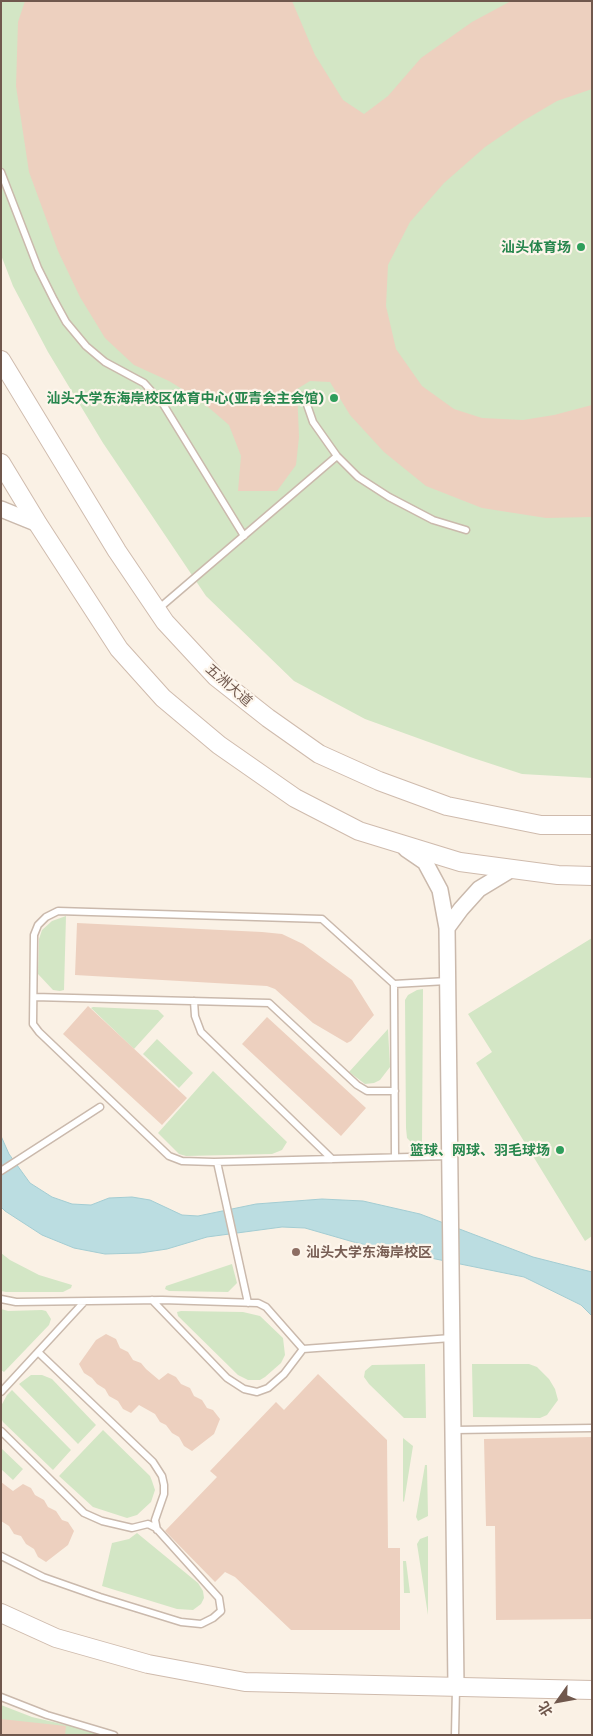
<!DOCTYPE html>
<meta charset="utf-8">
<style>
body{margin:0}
#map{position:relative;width:593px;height:1736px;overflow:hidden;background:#faf1e5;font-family:Commissioner,"Noto Sans SC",sans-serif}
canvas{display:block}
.frame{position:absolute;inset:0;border:2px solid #70584d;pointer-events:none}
.north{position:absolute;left:533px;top:1676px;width:50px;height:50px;-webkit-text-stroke:4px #fdf5eb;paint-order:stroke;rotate:238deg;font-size:14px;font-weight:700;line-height:20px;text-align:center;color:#70584d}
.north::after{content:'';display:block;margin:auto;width:18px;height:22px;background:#70584d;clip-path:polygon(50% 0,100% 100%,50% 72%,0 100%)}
</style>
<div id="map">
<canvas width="593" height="1736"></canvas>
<div class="frame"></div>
<div class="north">北</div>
</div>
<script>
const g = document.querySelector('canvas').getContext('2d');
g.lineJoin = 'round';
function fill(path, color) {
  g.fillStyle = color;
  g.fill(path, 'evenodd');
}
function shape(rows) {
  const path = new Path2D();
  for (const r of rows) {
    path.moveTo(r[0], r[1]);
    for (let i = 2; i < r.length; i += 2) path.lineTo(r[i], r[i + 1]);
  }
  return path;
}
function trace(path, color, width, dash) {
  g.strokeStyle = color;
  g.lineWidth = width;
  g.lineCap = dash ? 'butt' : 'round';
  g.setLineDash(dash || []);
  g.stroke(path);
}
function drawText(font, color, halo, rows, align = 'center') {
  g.font = font + ' Commissioner,"Noto Sans SC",sans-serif';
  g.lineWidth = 4.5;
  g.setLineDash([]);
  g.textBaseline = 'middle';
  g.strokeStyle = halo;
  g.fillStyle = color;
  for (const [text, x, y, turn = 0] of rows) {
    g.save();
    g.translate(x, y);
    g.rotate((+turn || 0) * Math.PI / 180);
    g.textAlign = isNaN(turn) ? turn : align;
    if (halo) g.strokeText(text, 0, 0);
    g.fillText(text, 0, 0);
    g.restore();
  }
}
const green = shape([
 [1,1,592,1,592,778,522,774,470,757,365,719,294,681,206,596,103,443,48,352,13,286,1,255],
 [66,916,64,990,60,991,53,990,38,974,39,939,42,930,52,921],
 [592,938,592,1236,585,1241,476,1063,492,1052,468,1014],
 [423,989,422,1143,418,1144,413,1144,407,1138,406,1128,405,1000,408,995,417,990],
 [93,1007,158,1010,164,1016,134,1049,91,1008],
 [388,1029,390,1067,380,1080,374,1083,365,1084,349,1072],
 [157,1039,193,1073,179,1088,143,1054],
 [213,1071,287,1142,282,1150,272,1154,186,1156,179,1154,158,1133],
 [1,1253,10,1260,39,1275,72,1285,71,1288,63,1292,6,1292,1,1291],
 [232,1264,237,1283,228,1292,169,1291,165,1289,166,1286],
 [1,1309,8,1311,42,1310,46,1311,51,1319,49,1325,4,1372,1,1370],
 [181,1311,243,1312,260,1316,283,1338,285,1355,281,1363,265,1377,260,1380,248,1380,238,1375,178,1316,177,1312],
 [425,1364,426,1418,404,1418,369,1384,364,1377,365,1371,372,1365],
 [472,1364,529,1364,537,1367,549,1379,555,1389,558,1400,547,1415,540,1418,473,1417],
 [31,1375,42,1375,52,1379,96,1425,78,1444,19,1384],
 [12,1390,71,1450,53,1470,3,1422,1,1418,1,1406,7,1395],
 [103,1430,150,1476,152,1481,155,1490,151,1502,137,1515,127,1518,93,1507,59,1476],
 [403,1438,413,1446,404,1502,403,1501],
 [1,1448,23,1469,13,1480,1,1469],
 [425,1465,427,1465,428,1516,418,1521,416,1517],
 [137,1533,198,1583,203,1591,204,1598,201,1604,193,1610,177,1609,102,1586,112,1543,129,1539],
 [428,1536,428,1615,417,1544,420,1539],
 [403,1561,406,1561,410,1593,404,1593],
 [1,1705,32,1717,109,1735,49,1735,1,1719]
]);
const water = shape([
 [1,1136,9,1154,30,1183,52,1197,72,1204,91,1205,109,1198,132,1197,150,1200,182,1215,198,1216,256,1204,322,1199,363,1201,420,1214,533,1257,592,1272,592,1316,581,1305,524,1277,357,1243,305,1228,282,1227,207,1237,167,1249,140,1253,105,1254,74,1248,42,1235,5,1211,1,1207,1,1136]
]);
const building = shape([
 [25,1,292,1,315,55,343,100,364,114,388,96,421,58,472,22,511,1,592,1,592,89,557,101,523,121,485,147,444,183,410,222,388,265,386,306,396,349,422,386,454,409,482,418,523,420,554,415,592,405,592,517,546,518,482,508,426,486,384,452,350,415,330,382,310,381,297,389,299,437,296,465,277,491,238,491,241,456,229,425,200,400,169,381,134,365,105,338,80,297,58,251,29,172,16,86,18,22],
 [77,923,262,932,282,934,303,944,352,980,374,1015,351,1041,347,1043,313,1023,275,989,267,986,75,975],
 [88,1006,187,1098,162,1125,63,1034],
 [267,1017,366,1108,341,1136,242,1044],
 [106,1334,116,1339,120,1348,128,1352,133,1360,141,1363,146,1369,159,1380,168,1373,176,1377,181,1384,190,1388,194,1396,202,1400,207,1408,213,1410,220,1419,214,1434,192,1451,184,1446,179,1437,172,1433,166,1425,160,1422,155,1414,139,1405,131,1413,123,1409,118,1401,109,1396,105,1389,97,1384,92,1378,84,1373,79,1364,96,1340],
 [318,1374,387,1440,388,1548,400,1548,400,1630,291,1630,235,1577,225,1572,215,1582,165,1531,217,1477,210,1471,276,1402,284,1410],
 [592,1437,592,1619,496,1620,495,1526,486,1526,484,1439],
 [1,1482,13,1491,23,1484,31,1488,35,1495,44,1500,48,1507,56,1511,62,1520,68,1522,74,1531,68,1545,46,1562,38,1557,34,1549,26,1544,21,1536,14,1534,9,1526,1,1521],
 [1,1719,66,1726,65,1735,1,1735]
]);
const service = shape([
 [1,172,38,268,54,300,66,322,86,346,105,362,144,383,163,404,244,536],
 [304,396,313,422,337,456,358,477,389,497,433,520,466,530],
 [157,610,337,456],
 [447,981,394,984,322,919,58,911,46,917,38,925,34,935,33,1024,39,1032,169,1156,182,1161,214,1162,450,1156],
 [394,984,395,1157],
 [34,997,269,1003,357,1085,367,1091,395,1091],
 [194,1001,195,1016,201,1032,332,1159],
 [217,1162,248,1303],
 [1,1171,100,1107],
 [1,1299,16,1302,162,1300,258,1303,266,1307,303,1349,451,1338],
 [152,1300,227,1378,244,1389,257,1392,268,1388,284,1374,303,1349],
 [38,1352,153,1462,162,1476,164,1485,164,1494,155,1520,157,1530],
 [1,1392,84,1302],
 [454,1430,592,1428],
 [1,1431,84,1513,102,1521,132,1528,148,1524,156,1528,219,1598,221,1611,213,1618,201,1624,181,1622,100,1597,43,1577,1,1556],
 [1,1697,47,1715,114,1735],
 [455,1735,456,1688]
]);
const tertiary = shape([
 [1,509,38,524],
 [406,849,425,862,440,890,447,928,456,1687],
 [447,928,461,909,479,889,512,869]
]);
const secondary = shape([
 [1,360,117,551,165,622,216,677,268,718,319,754,379,781,447,806,541,825,592,825],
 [1,463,38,524,119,649,163,698,219,745,295,798,359,831,460,862,558,875,592,876],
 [1,1613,56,1638,148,1664,245,1682,592,1690]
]);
const markers = [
 [581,247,5,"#2e9e5b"],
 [334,398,5,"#2e9e5b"],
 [560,1150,5,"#2e9e5b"],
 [296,1252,5,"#8d6e63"]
];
const leisureNames = [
 ["汕头体育场",571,247],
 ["汕头大学东海岸校区体育中心(亚青会主会馆)",324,398],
 ["篮球、网球、羽毛球场",550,1150]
];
const streetNames = [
 ["五洲大道",229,685,41]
];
const educationNames = [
 ["汕头大学东海岸校区",306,1252]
];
fill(green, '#d3e6c5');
fill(water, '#bbdde1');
trace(water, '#a3ccd2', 1);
fill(building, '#edd0bf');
trace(service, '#cab9ac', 9);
trace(tertiary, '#cab9ac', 18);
trace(secondary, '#cfbbad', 20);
trace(service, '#fff', 6);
trace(tertiary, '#fff', 15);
trace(secondary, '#fff', 18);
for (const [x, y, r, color] of markers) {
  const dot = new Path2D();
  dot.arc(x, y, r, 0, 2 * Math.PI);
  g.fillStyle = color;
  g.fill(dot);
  trace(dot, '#fdf5eb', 2);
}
drawText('bold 14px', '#27864d', '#fdf5eb', leisureNames, 'right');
drawText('14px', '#70584d', '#fdf5eb', streetNames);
drawText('bold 14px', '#785e54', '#fdf5eb', educationNames, 'left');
</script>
